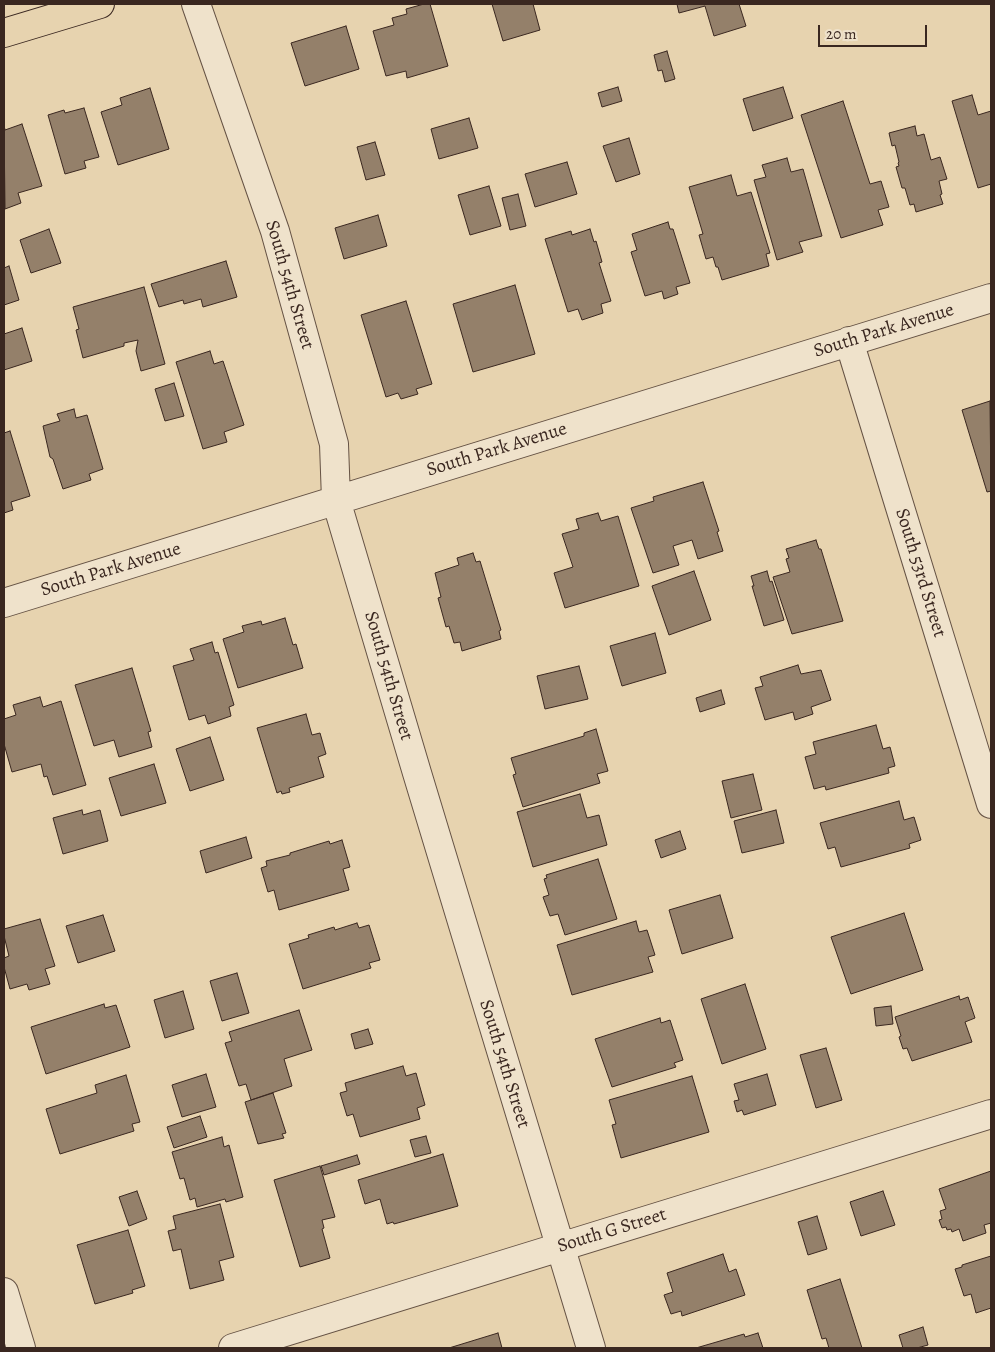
<!DOCTYPE html>
<style>
body{margin:0}
#map{position:relative;width:995px;height:1352px;overflow:hidden;background:#e7d3af;font-family:Alegreya,serif}
canvas{display:block}
.frame{position:absolute;inset:0;border:5px solid #3a2720;pointer-events:none}
.scale{position:absolute;left:818px;top:25px;width:109px;height:22px;box-sizing:border-box;border:2px solid #3a2720;border-top:0;padding-left:6px;font-size:15px;line-height:18px;white-space:nowrap;color:#3a2720;-webkit-text-stroke:4px #efe2cb;paint-order:stroke}
</style>
<div id="map">
<canvas width="995" height="1352"></canvas>
<div class="frame"></div>
<div class="scale">20 m</div>
</div>
<script>
const g = document.querySelector('canvas').getContext('2d');
g.lineJoin = 'round';
function fill(path, color) {
  g.fillStyle = color;
  g.fill(path, 'evenodd');
}
function shape(rows) {
  const path = new Path2D();
  for (const r of rows) {
    path.moveTo(r[0], r[1]);
    for (let i = 2; i < r.length; i += 2) path.lineTo(r[i], r[i + 1]);
  }
  return path;
}
function trace(path, color, width, dash) {
  g.strokeStyle = color;
  g.lineWidth = width;
  g.lineCap = dash ? 'butt' : 'round';
  g.setLineDash(dash || []);
  g.stroke(path);
}
function drawText(font, color, halo, rows, align = 'center') {
  g.font = font + ' Alegreya,serif';
  g.lineWidth = 4;
  g.setLineDash([]);
  g.textBaseline = 'middle';
  g.strokeStyle = halo;
  g.fillStyle = color;
  for (const [text, x, y, turn = 0] of rows) {
    g.save();
    g.translate(x, y);
    g.rotate((+turn || 0) * Math.PI / 180);
    g.textAlign = isNaN(turn) ? turn : align;
    if (halo) g.strokeText(text, 0, 0);
    g.fillText(text, 0, 0);
    g.restore();
  }
}
const building = shape([
 [424,4,430,4,448,66,407,78,406,71,386,76,373,31,394,25,392,18,407,14,406,9,424,4],
 [492,4,533,4,540,30,503,41,492,4],
 [677,4,739,4,746,26,714,36,705,6,679,13,677,4],
 [346,26,359,69,305,86,291,43,346,26],
 [667,51,675,79,665,82,662,70,658,71,654,55,667,51],
 [618,87,622,101,602,107,598,93,618,87],
 [783,87,793,118,753,131,743,99,783,87],
 [150,88,169,149,118,165,101,112,122,105,120,98,150,88],
 [972,95,978,115,991,111,991,184,978,188,952,101,972,95],
 [843,101,870,184,881,181,889,207,878,210,883,225,841,238,801,115,843,101],
 [84,108,99,157,84,161,86,168,65,174,48,115,64,110,65,113,84,108],
 [469,118,478,148,439,159,431,129,469,118],
 [22,124,42,186,18,193,21,203,5,209,4,125,5,130,22,124],
 [915,126,917,136,924,134,931,160,940,157,947,179,939,181,942,194,940,195,943,204,916,212,914,204,910,205,905,188,902,188,896,167,899,166,898,163,899,162,895,145,892,146,889,133,915,126],
 [629,138,640,174,616,182,603,146,629,138],
 [375,142,385,175,366,180,357,147,375,142],
 [787,158,791,172,803,169,822,236,799,242,803,252,777,260,754,180,766,177,762,165,787,158],
 [567,162,577,194,535,207,525,174,567,162],
 [731,175,737,196,751,192,770,253,766,254,769,266,722,280,718,267,716,267,713,257,706,259,699,235,703,234,689,187,731,175],
 [489,186,501,226,470,235,458,195,489,186],
 [518,194,526,226,510,230,502,198,518,194],
 [378,215,387,246,344,259,335,228,378,215],
 [668,222,670,229,673,229,690,283,676,287,678,294,664,299,662,291,645,296,631,252,637,250,632,234,668,222],
 [49,229,61,263,31,273,20,240,49,229],
 [590,229,594,242,596,241,602,262,599,263,611,301,601,304,603,313,582,320,578,309,568,312,545,239,571,231,572,235,590,229],
 [226,261,237,297,203,307,201,299,184,304,183,300,159,307,151,284,226,261],
 [9,266,19,300,4,305,4,268,9,266],
 [515,285,535,354,473,372,453,304,515,285],
 [144,287,165,364,141,371,136,351,138,340,124,343,124,346,83,358,76,330,79,329,73,307,144,287],
 [406,301,432,384,416,389,418,394,401,399,398,393,386,397,361,315,406,301],
 [22,328,32,361,4,370,4,334,22,328],
 [210,351,214,364,223,361,244,425,224,432,227,442,203,449,176,362,210,351],
 [174,383,184,416,165,421,155,389,174,383],
 [990,401,991,491,987,492,962,410,990,401],
 [74,409,76,418,87,415,103,469,89,474,91,480,63,489,53,459,50,457,43,426,60,421,57,414,74,409],
 [10,431,30,496,11,502,13,510,4,513,4,433,10,431],
 [703,482,719,531,717,532,723,551,698,559,692,540,673,546,679,565,653,573,631,508,654,501,653,497,703,482],
 [598,513,601,521,618,516,639,586,565,608,554,573,573,567,562,534,579,529,576,519,598,513],
 [816,540,819,549,821,549,843,621,792,634,773,577,790,572,786,559,789,558,786,549,816,540],
 [473,553,476,562,480,561,501,630,499,631,501,639,462,651,460,642,454,643,449,626,446,627,438,598,441,597,435,573,459,565,457,558,473,553],
 [694,571,711,620,669,635,652,586,694,571],
 [767,571,770,582,772,581,784,620,764,626,752,586,754,586,751,576,767,571],
 [285,618,293,645,296,644,303,668,238,688,223,639,244,632,242,626,261,621,262,625,285,618],
 [655,633,666,673,622,686,610,646,655,633],
 [212,642,215,653,218,652,234,705,229,707,231,716,208,724,205,715,189,720,173,666,194,660,190,649,212,642],
 [798,665,801,674,821,670,831,700,811,707,813,714,795,720,793,712,765,720,755,688,763,686,760,677,798,665],
 [579,666,588,699,545,709,537,676,579,666],
 [132,668,151,731,148,732,152,747,119,757,114,740,94,746,75,685,132,668],
 [721,690,725,704,700,712,696,698,721,690],
 [40,697,43,707,61,701,86,785,53,795,47,776,44,777,41,764,12,772,4,744,4,719,16,715,13,705,40,697],
 [306,714,312,735,320,733,326,754,318,757,324,777,289,788,290,792,282,794,281,791,277,793,257,728,306,714],
 [876,725,883,749,890,747,895,766,888,768,889,773,826,790,825,786,814,789,805,757,816,754,813,742,876,725],
 [596,729,608,771,597,774,600,783,523,807,513,775,516,774,511,758,584,736,584,733,596,729],
 [210,737,224,780,190,791,176,749,210,737],
 [154,764,166,803,121,816,109,778,154,764],
 [753,774,762,810,731,818,722,781,753,774],
 [580,794,587,818,599,815,607,845,533,867,517,812,580,794],
 [899,801,904,820,914,817,921,840,909,844,910,848,841,867,835,847,828,849,820,823,899,801],
 [82,810,83,815,100,810,108,841,63,854,53,818,82,810],
 [776,810,784,843,742,853,734,821,776,810],
 [680,831,686,849,661,858,655,840,680,831],
 [246,837,252,858,206,873,200,851,246,837],
 [342,840,350,867,343,869,349,890,279,910,274,890,268,892,261,868,267,866,266,861,290,855,290,853,329,841,330,844,342,840],
 [598,859,617,919,565,935,558,914,550,916,543,897,549,895,544,879,547,878,546,875,598,859],
 [720,895,733,938,682,954,669,910,720,895],
 [904,913,923,970,851,994,831,937,904,913],
 [103,915,115,951,78,963,66,926,103,915],
 [40,919,55,966,45,969,50,984,29,990,27,984,10,989,4,967,4,958,9,956,4,936,4,929,40,919],
 [636,921,639,932,647,930,655,955,648,957,653,972,572,995,557,945,636,921],
 [357,923,359,928,369,925,380,960,369,963,371,968,303,989,289,944,309,938,308,935,334,927,335,930,357,923],
 [237,973,249,1013,222,1021,210,981,237,973],
 [745,984,766,1049,722,1064,701,999,745,984],
 [183,991,194,1029,165,1038,154,1000,183,991],
 [959,996,960,1000,968,997,975,1018,965,1022,972,1042,912,1061,907,1048,903,1049,899,1037,901,1036,895,1017,959,996],
 [104,1004,105,1008,116,1005,130,1047,46,1074,31,1027,104,1004],
 [891,1006,893,1024,876,1026,874,1008,891,1006],
 [299,1010,312,1050,284,1059,292,1086,251,1100,246,1084,239,1086,225,1043,232,1041,229,1032,299,1010],
 [660,1018,661,1023,670,1020,683,1060,674,1063,676,1067,612,1087,595,1039,660,1018],
 [368,1029,373,1044,355,1049,351,1034,368,1029],
 [826,1048,842,1100,816,1108,800,1055,826,1048],
 [403,1066,406,1076,416,1073,425,1105,417,1108,420,1119,360,1137,353,1114,347,1116,340,1093,347,1091,345,1083,403,1066],
 [206,1074,216,1107,182,1117,172,1085,206,1074],
 [767,1074,776,1105,744,1115,742,1110,737,1112,734,1101,739,1100,734,1084,767,1074],
 [126,1075,140,1122,132,1124,134,1131,60,1154,46,1109,97,1093,95,1085,126,1075],
 [692,1076,709,1132,621,1158,612,1125,616,1124,609,1100,692,1076],
 [273,1093,286,1133,282,1134,284,1138,258,1144,245,1102,273,1093],
 [200,1116,207,1137,174,1148,167,1127,200,1116],
 [426,1136,431,1153,415,1157,410,1140,426,1136],
 [222,1137,224,1147,229,1145,243,1197,226,1202,225,1199,197,1207,195,1198,190,1200,184,1178,180,1179,172,1152,222,1137],
 [443,1154,458,1206,394,1224,393,1222,387,1224,380,1199,365,1204,358,1180,443,1154],
 [357,1155,360,1164,324,1175,321,1166,357,1155],
 [320,1166,335,1217,322,1220,324,1228,322,1229,330,1258,300,1267,274,1180,320,1166],
 [991,1171,991,1223,984,1225,986,1233,963,1241,959,1229,952,1232,951,1229,947,1230,946,1227,942,1228,939,1220,942,1219,940,1211,946,1209,939,1189,991,1171],
 [137,1191,147,1219,129,1226,119,1197,137,1191],
 [883,1191,895,1225,861,1236,850,1202,883,1191],
 [220,1204,234,1257,219,1261,224,1280,190,1289,181,1249,173,1251,168,1231,176,1229,173,1216,220,1204],
 [817,1216,827,1249,808,1255,798,1222,817,1216],
 [128,1230,145,1286,132,1290,133,1293,95,1304,77,1245,128,1230],
 [723,1254,729,1272,736,1269,745,1295,682,1316,681,1311,671,1314,664,1295,673,1292,667,1273,723,1254],
 [991,1256,991,1308,976,1313,971,1294,964,1296,955,1269,962,1267,962,1265,991,1256],
 [840,1279,862,1348,829,1348,826,1338,822,1339,807,1290,840,1279],
 [923,1327,928,1345,917,1348,903,1348,899,1335,923,1327],
 [498,1333,502,1348,449,1348,498,1333],
 [758,1333,763,1348,696,1348,744,1334,745,1337,758,1333]
]);
const minor = shape([
 [196,4,275,231,334,444,336,500,417,773,591,1348],
 [849,341,991,804],
 [4,603,991,298],
 [4,1292,21,1348],
 [233,1348,991,1114]
]);
const major = shape([
 [4,33,100,4]
]);
const streetNames = [
 ["South 54th Street",289,285,74],
 ["South Park Avenue",884,331,-17],
 ["South Park Avenue",497,450,-17],
 ["South Park Avenue",111,570,-17],
 ["South 53rd Street",920,573,73],
 ["South 54th Street",388,676,74],
 ["South 54th Street",504,1064,73],
 ["South G Street",612,1231,-17]
];
fill(building, '#94806a');
trace(building, '#3a2720', 1);
trace(minor, '#655244', 30);
trace(major, '#3a2720', 30);
trace(minor, '#efe2cb', 28);
trace(major, '#e7d3af', 28);
drawText('19px', '#3a2720', '#efe2cb', streetNames);
</script>
